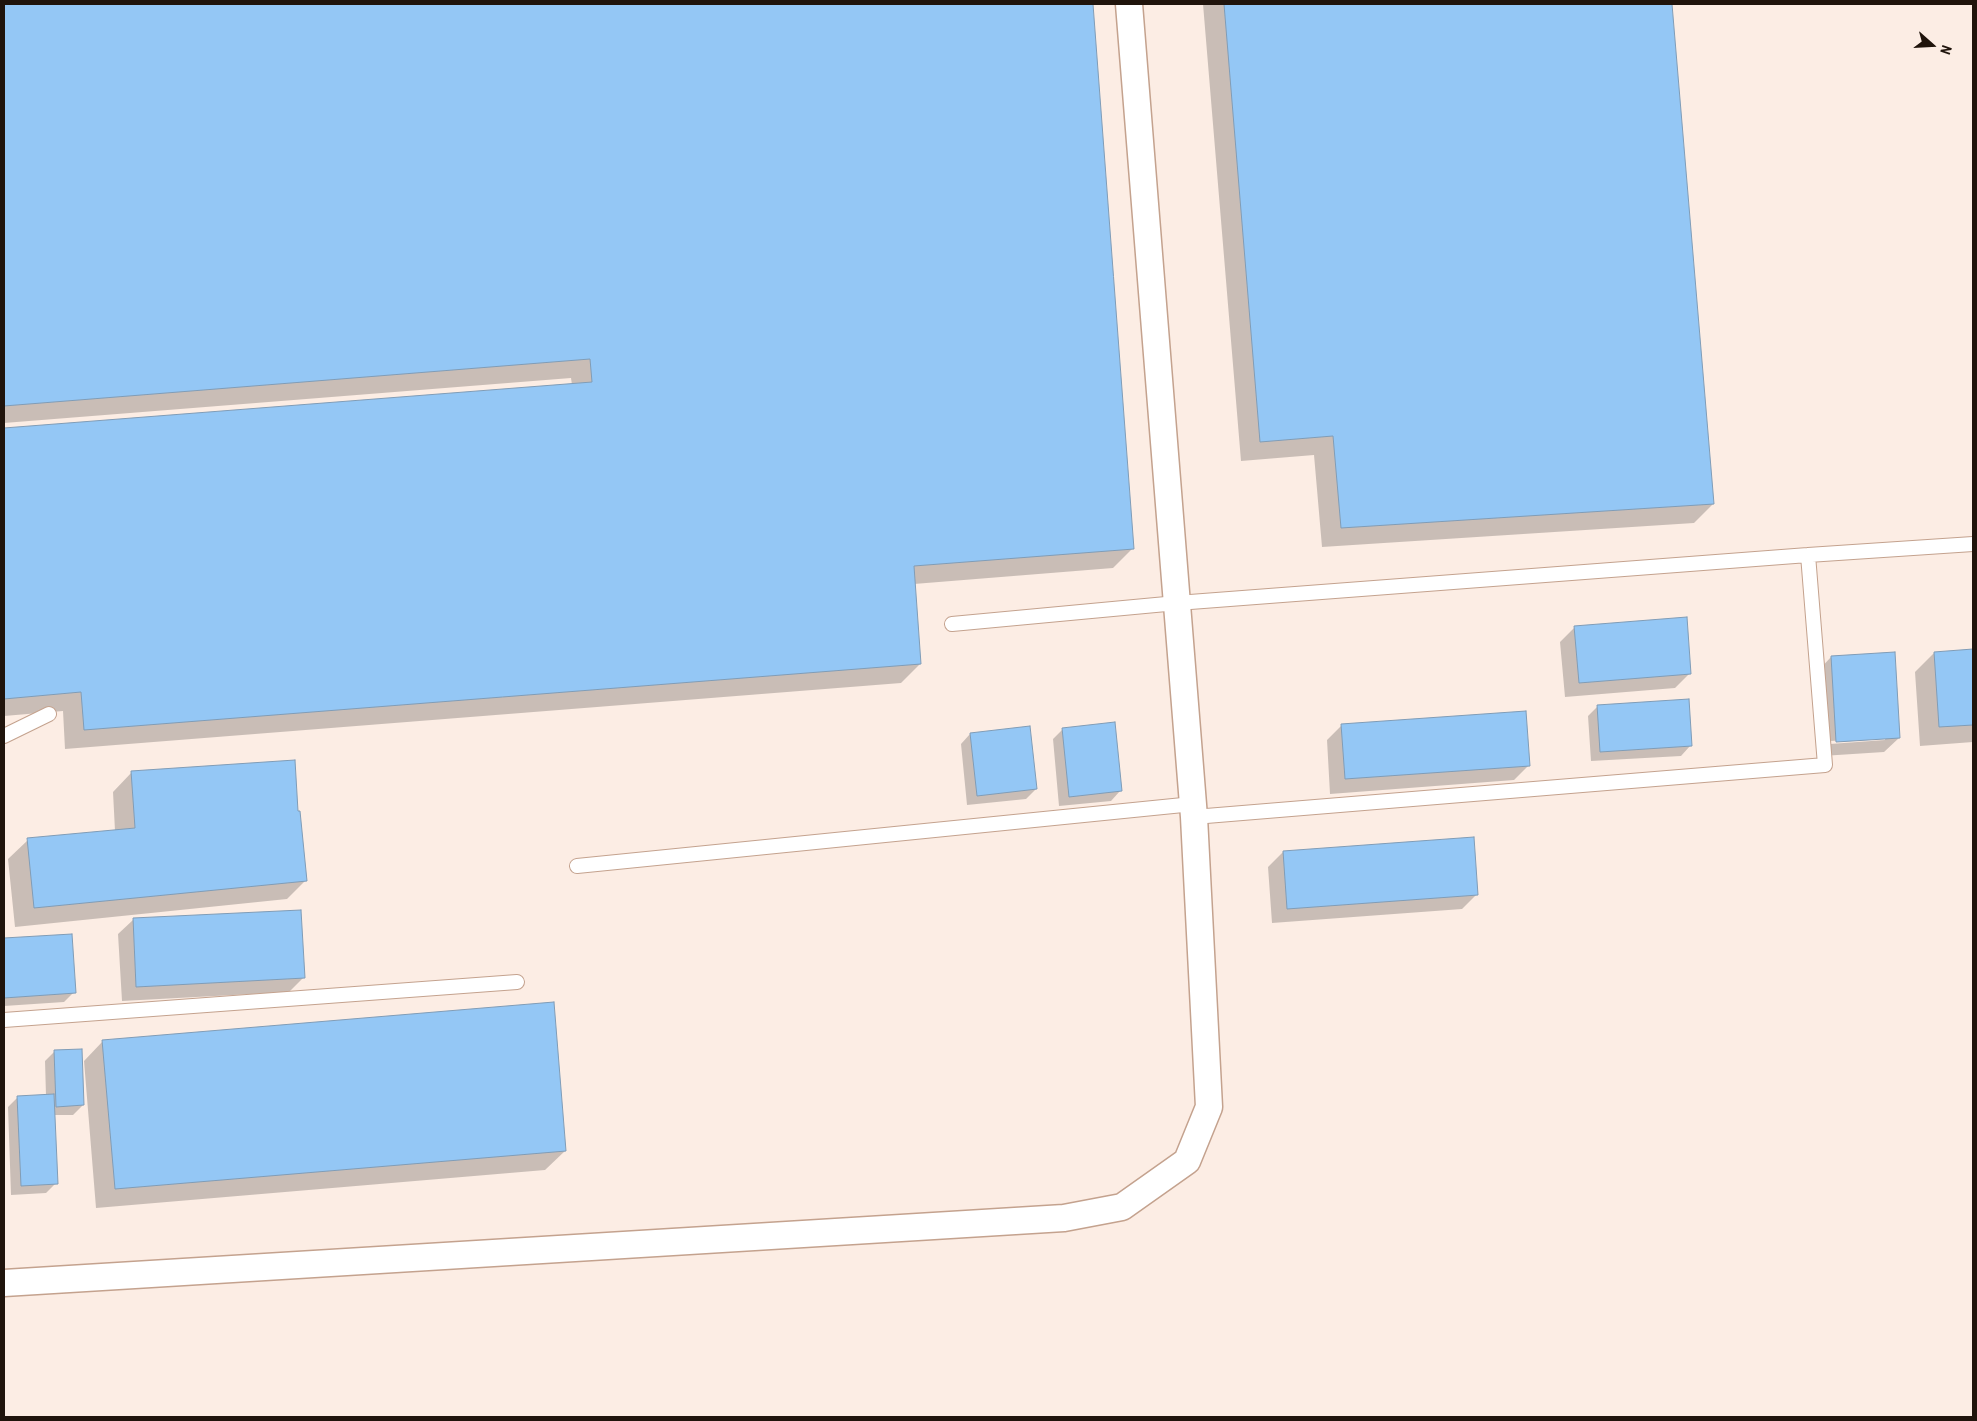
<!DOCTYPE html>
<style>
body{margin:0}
#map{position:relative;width:1977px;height:1421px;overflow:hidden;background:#fcede4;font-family:"Roboto Condensed",sans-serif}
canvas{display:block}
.frame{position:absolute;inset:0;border:5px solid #20140c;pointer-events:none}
.north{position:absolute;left:1907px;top:20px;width:50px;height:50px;-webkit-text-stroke:4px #fcede4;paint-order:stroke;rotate:109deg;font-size:14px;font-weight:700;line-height:20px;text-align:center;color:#20140c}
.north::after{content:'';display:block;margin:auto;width:18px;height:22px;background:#20140c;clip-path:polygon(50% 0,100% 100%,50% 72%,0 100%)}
</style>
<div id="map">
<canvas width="1977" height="1421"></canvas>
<div class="frame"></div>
<div class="north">N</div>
</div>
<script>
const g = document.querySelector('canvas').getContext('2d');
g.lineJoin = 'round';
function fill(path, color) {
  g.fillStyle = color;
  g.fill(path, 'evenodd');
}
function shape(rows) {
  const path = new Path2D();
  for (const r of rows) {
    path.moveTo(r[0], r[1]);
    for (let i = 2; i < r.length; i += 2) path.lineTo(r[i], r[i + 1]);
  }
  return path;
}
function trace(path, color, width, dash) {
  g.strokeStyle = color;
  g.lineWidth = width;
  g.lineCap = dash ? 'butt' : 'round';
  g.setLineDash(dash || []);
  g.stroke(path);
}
const shadow = shape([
 [4,4,1092,4,1133,548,1113,568,914,584,920,664,901,683,65,749,63,711,4,716,4,429,572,385,571,378,4,423],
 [1203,4,1671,4,1713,504,1694,523,1322,547,1314,455,1241,461],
 [1575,627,1690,673,1675,688,1565,697,1560,642],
 [1973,650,1973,742,1920,746,1915,672,1934,653],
 [1831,657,1899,738,1884,752,1822,756,1817,672],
 [1885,738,1885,740,1830,744,1830,741],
 [1598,706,1690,746,1681,756,1591,761,1588,716],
 [1341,726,1529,765,1514,780,1330,794,1327,740],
 [1063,729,1120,791,1111,801,1059,806,1053,739],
 [970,734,1036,789,1026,799,967,805,961,744],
 [132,772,297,813,306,880,287,899,15,927,8,859,28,840,115,831,113,792],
 [1283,852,1477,894,1462,909,1272,923,1268,867],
 [133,920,303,978,289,992,122,1001,118,934],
 [71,935,74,992,64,1002,4,1006,4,939],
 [103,1041,565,1151,545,1170,96,1208,84,1061],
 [55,1051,83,1105,73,1115,54,1115,56,1183,46,1193,11,1195,8,1107,18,1097,46,1096,45,1061]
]);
const building = shape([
 [4,4,1093,4,1134,549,914,566,921,664,84,730,81,692,4,699,4,428,592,382,590,359,4,406,4,4],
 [1224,4,1672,4,1714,504,1341,528,1333,436,1260,442,1224,4],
 [1687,617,1691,674,1579,683,1574,626,1687,617],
 [1973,649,1973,725,1939,727,1934,652,1973,649],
 [1895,652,1900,738,1836,742,1831,656,1895,652],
 [1689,699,1692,746,1600,752,1597,705,1689,699],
 [1526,711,1530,766,1345,779,1341,724,1526,711],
 [1115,722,1122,791,1069,797,1062,728,1115,722],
 [1030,726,1037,789,977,796,970,733,1030,726],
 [295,760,298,811,300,811,307,881,34,908,27,838,135,828,131,771,295,760],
 [1474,837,1478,895,1287,909,1283,851,1474,837],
 [301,910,305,978,136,987,133,918,301,910],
 [72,934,76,993,4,998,4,938,72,934],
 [554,1002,566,1151,115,1189,102,1040,554,1002],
 [82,1049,84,1105,56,1107,54,1050,82,1049],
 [54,1094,58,1184,21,1186,17,1096,54,1094]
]);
const lane = shape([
 [952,624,1177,603,1808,555,1973,544],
 [4,736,49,714],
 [1194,817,1825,765,1808,555],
 [577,866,1193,804],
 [4,1020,517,982]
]);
const street = shape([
 [4,1283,1064,1218,1122,1207,1187,1161,1209,1107,1194,817,1129,4]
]);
fill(shadow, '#0003');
fill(building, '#94c7f5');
trace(building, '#809cb6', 1);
trace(lane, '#c4a28e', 16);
trace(street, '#c4a28e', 29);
trace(lane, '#fff', 14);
trace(street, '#fff', 26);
</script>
